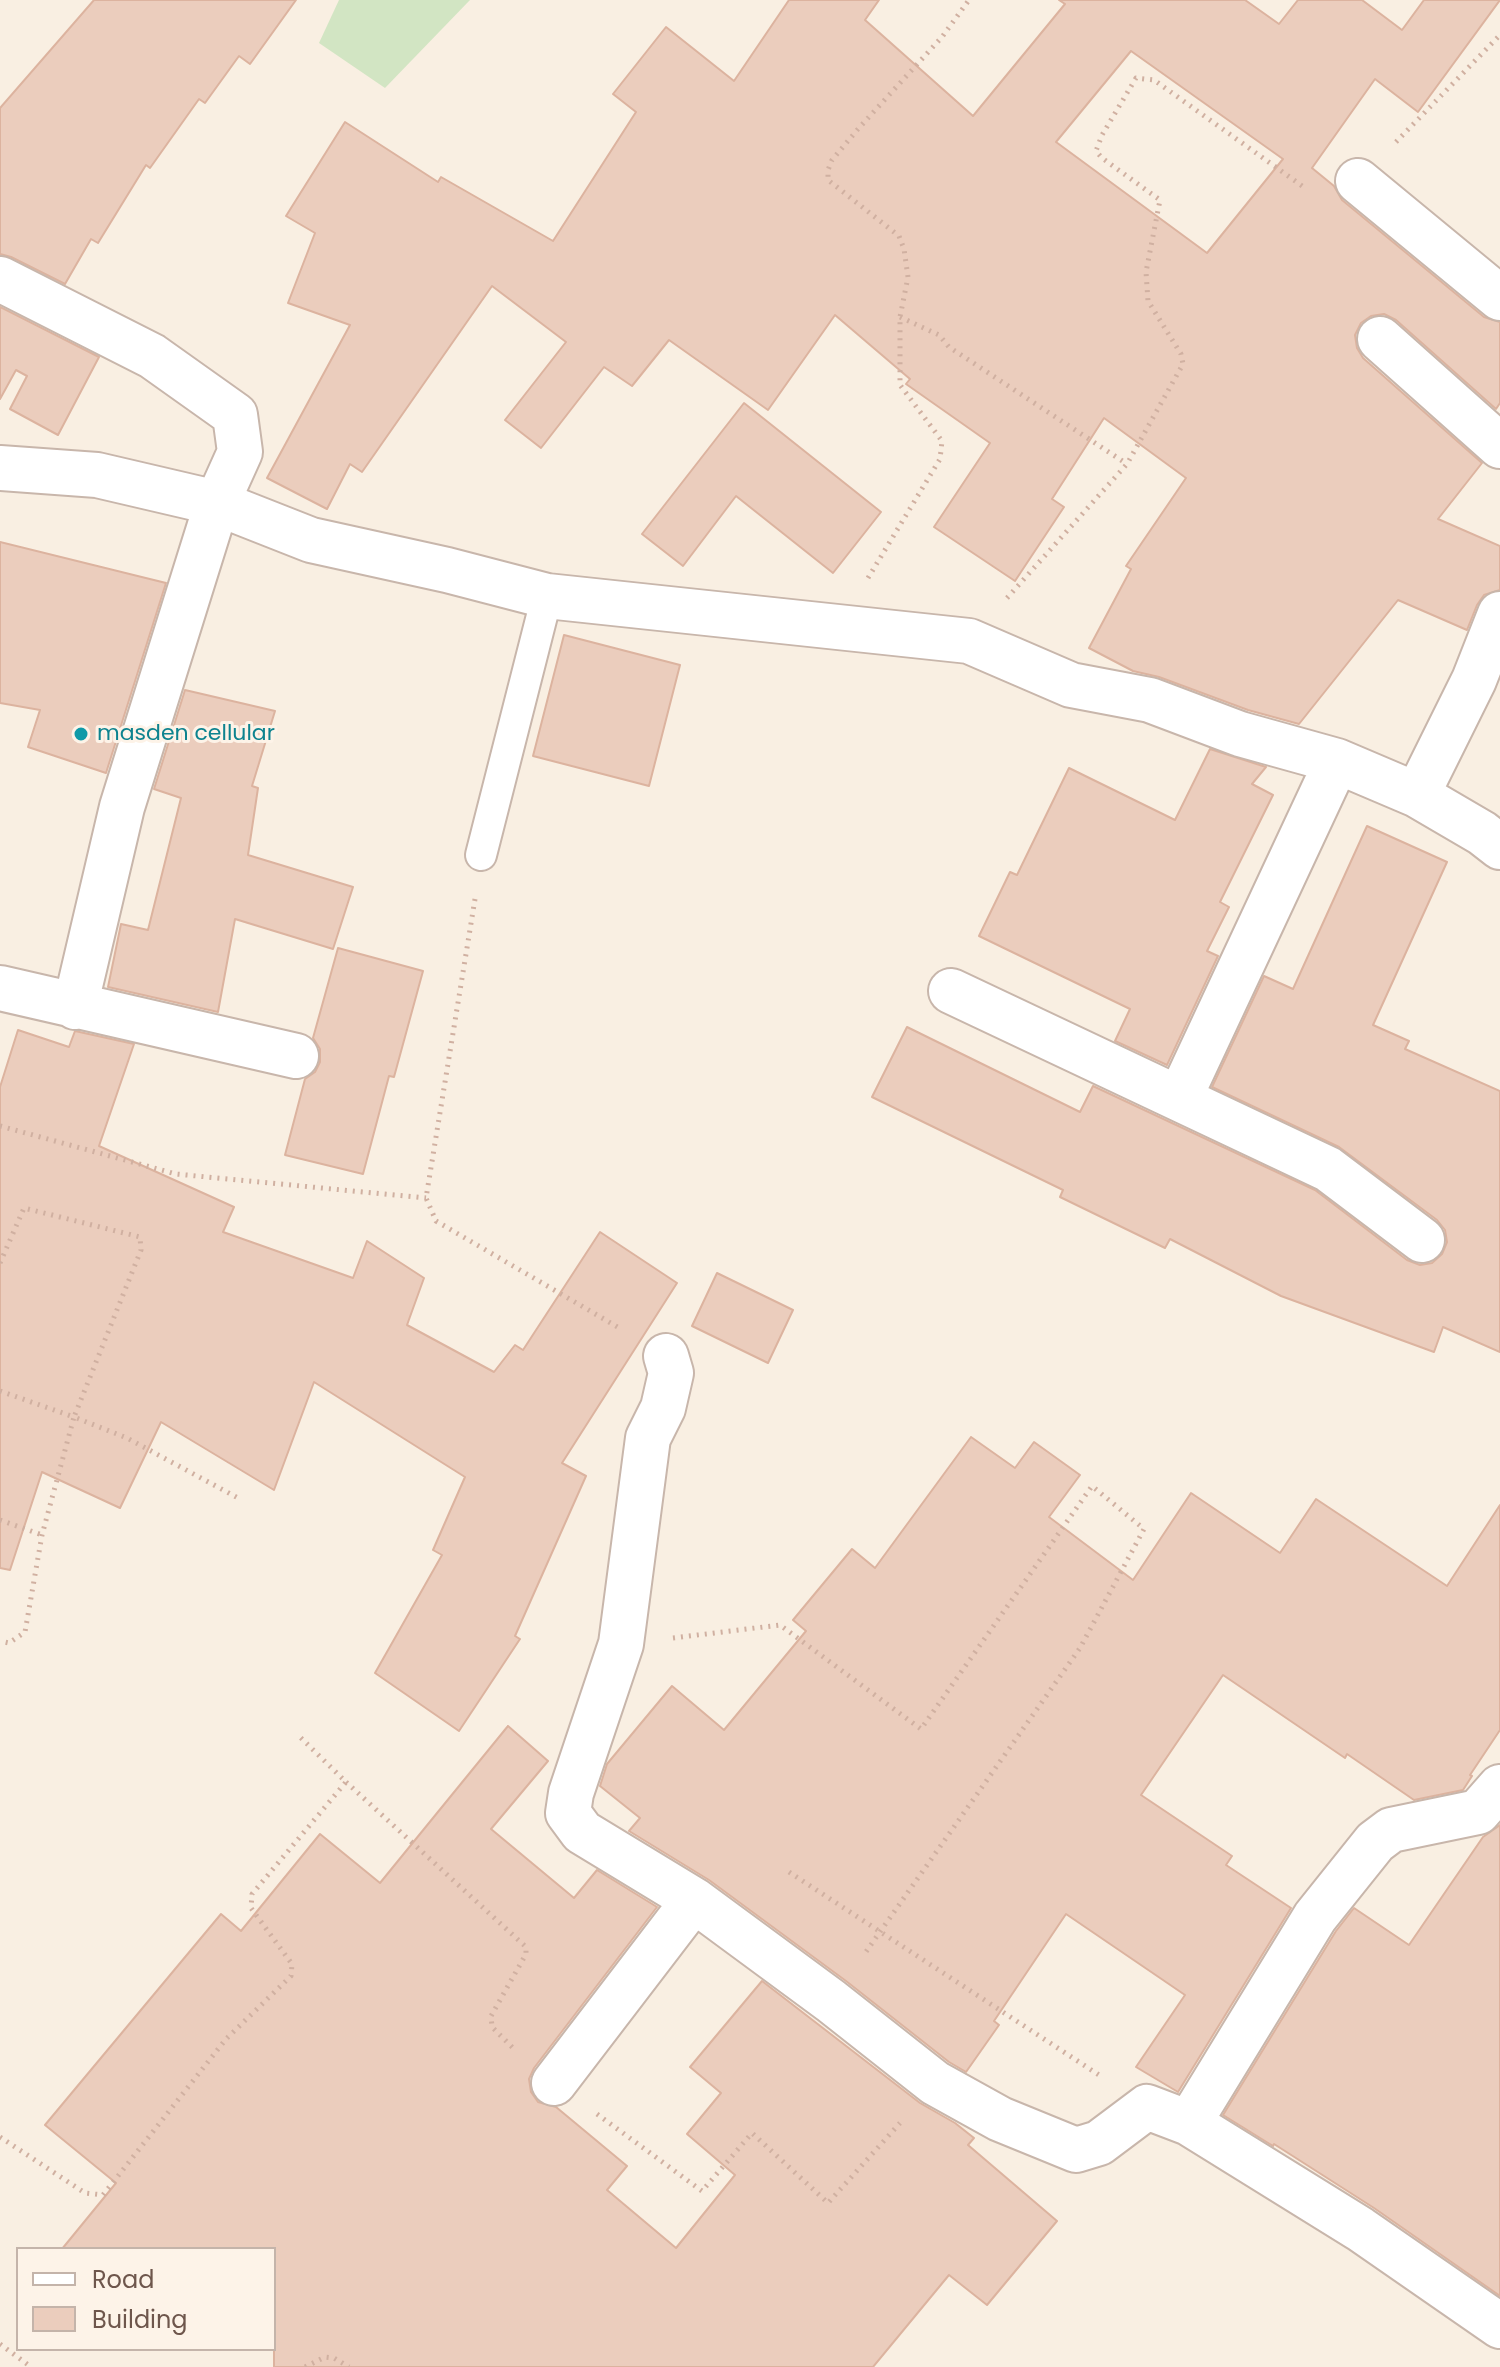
<!DOCTYPE html>
<style>
body{margin:0}
#map{position:relative;width:1500px;height:2367px;overflow:hidden;background:#f9efe2;font-family:Poppins,sans-serif}
canvas{display:block}
.legend{position:absolute;left:16px;top:2247px;width:260px;height:104px;box-sizing:border-box;background:#fdf3e8;border:2px solid #c4b4aa;margin:0;padding:10px 14px;list-style:none;font-size:24px;color:#6e564c}
.legend li{display:flex;align-items:center;gap:16px;height:40px}
.legend b{width:40px;border:2px solid #c4b4aa}
</style>
<div id="map">
<canvas width="1500" height="2367"></canvas>
<ul class="legend">
<li><b style="height:10px;background:#fff"></b>Road</li>
<li><b style="height:22px;background:#ebcdbd"></b>Building</li>
</ul>
</div>
<script>
const g = document.querySelector('canvas').getContext('2d');
g.lineJoin = 'round';
function fill(path, color) {
  g.fillStyle = color;
  g.fill(path, 'evenodd');
}
function shape(rows) {
  const path = new Path2D();
  for (const r of rows) {
    path.moveTo(r[0], r[1]);
    for (let i = 2; i < r.length; i += 2) path.lineTo(r[i], r[i + 1]);
  }
  return path;
}
function trace(path, color, width, dash) {
  g.strokeStyle = color;
  g.lineWidth = width;
  g.lineCap = dash ? 'butt' : 'round';
  g.setLineDash(dash || []);
  g.stroke(path);
}
function drawText(font, color, halo, rows, align = 'center') {
  g.font = font + ' Poppins,sans-serif';
  g.lineWidth = 6;
  g.setLineDash([]);
  g.textBaseline = 'middle';
  g.strokeStyle = halo;
  g.fillStyle = color;
  for (const [text, x, y, turn = 0] of rows) {
    g.save();
    g.translate(x, y);
    g.rotate((+turn || 0) * Math.PI / 180);
    g.textAlign = isNaN(turn) ? turn : align;
    if (halo) g.strokeText(text, 0, 0);
    g.fillText(text, 0, 0);
    g.restore();
  }
}
const green = shape([
 [339,0,470,0,385,88,319,43]
]);
const building = shape([
 [94,0,296,0,250,64,239,56,205,103,199,99,150,168,146,165,98,243,91,239,65,284,11,257,0,254,0,108,94,0],
 [789,0,879,0,865,20,973,116,1065,4,1059,0,1245,0,1279,24,1298,0,1362,0,1402,30,1424,0,1500,0,1418,112,1375,79,1312,168,1334,186,1342,200,1484,317,1500,322,1500,403,1496,409,1396,320,1384,314,1371,316,1361,323,1355,335,1357,348,1363,358,1482,463,1438,519,1500,546,1500,590,1484,595,1477,605,1467,630,1398,600,1299,724,1248,710,1159,677,1133,671,1089,648,1131,569,1126,566,1186,478,1104,418,1052,499,1064,507,1015,581,934,527,990,443,906,384,910,379,835,315,768,410,669,340,632,386,604,367,541,448,505,420,566,342,492,286,362,472,350,464,327,509,267,478,350,325,288,303,315,233,286,216,345,122,438,182,441,177,553,241,636,112,613,94,666,27,734,81,789,0],
 [1131,51,1283,159,1207,253,1056,142,1131,51],
 [0,307,99,357,58,435,10,409,27,376,16,370,0,399,0,307],
 [744,403,881,512,833,573,736,496,683,566,642,534,744,403],
 [0,542,166,583,106,773,28,747,40,710,0,703,0,542],
 [564,635,680,665,649,786,533,756,564,635],
 [185,690,275,711,252,786,258,788,248,855,353,887,333,949,235,919,218,1012,108,987,121,924,148,930,181,798,154,789,185,690],
 [1210,749,1266,767,1252,784,1273,795,1220,902,1229,907,1207,951,1218,956,1167,1065,1115,1041,1130,1009,979,936,1010,872,1017,875,1069,768,1175,820,1210,749],
 [1367,826,1447,862,1373,1025,1409,1041,1405,1049,1500,1091,1500,1352,1443,1327,1434,1352,1281,1296,1170,1239,1165,1248,1060,1197,1063,1190,872,1097,907,1027,1080,1112,1093,1086,1315,1190,1407,1260,1420,1265,1432,1263,1442,1254,1447,1242,1445,1230,1437,1220,1339,1147,1212,1087,1264,976,1293,989,1367,826],
 [338,948,423,971,394,1077,389,1076,363,1174,285,1155,305,1079,315,1072,320,1062,320,1049,313,1038,338,948],
 [18,1030,69,1047,75,1031,134,1044,99,1146,234,1207,223,1232,353,1278,367,1241,424,1278,407,1325,494,1372,515,1345,523,1350,600,1232,677,1283,562,1463,586,1476,515,1636,520,1639,459,1731,375,1673,442,1555,433,1550,465,1477,314,1382,274,1490,161,1422,120,1508,42,1472,10,1570,0,1568,0,1087,18,1030],
 [717,1273,793,1310,768,1363,692,1326,717,1273],
 [971,1437,1015,1468,1034,1442,1080,1475,1049,1517,1133,1580,1191,1493,1280,1553,1316,1499,1447,1586,1500,1505,1500,1730,1470,1775,1472,1776,1463,1790,1414,1800,1347,1754,1345,1758,1223,1675,1141,1795,1232,1856,1226,1865,1291,1908,1178,2092,1136,2067,1185,1995,1066,1914,994,2021,999,2025,966,2072,949,2062,846,1981,709,1880,629,1831,640,1818,600,1786,607,1764,672,1686,724,1730,806,1631,793,1620,852,1549,875,1568,971,1437],
 [508,1726,548,1761,491,1829,574,1898,597,1870,657,1907,534,2068,529,2079,531,2092,538,2102,556,2107,627,2166,607,2190,676,2248,735,2175,687,2134,721,2093,690,2067,762,1981,920,2103,955,2123,974,2138,968,2145,1057,2221,987,2305,949,2275,873,2367,274,2367,274,2249,62,2249,116,2183,45,2125,221,1914,241,1931,320,1834,380,1883,508,1726],
 [1500,1825,1500,2296,1374,2208,1274,2144,1273,2146,1223,2115,1336,1931,1354,1908,1409,1945,1483,1837,1500,1825]
]);
const path = shape([
 [1396,142,1500,35],
 [900,317,939,335,949,347,1127,464],
 [868,578,940,459,942,441,900,385,900,317,908,277,904,249,899,236,828,180,828,170,832,160,858,129,942,37,969,0],
 [1007,598,1127,464,1183,364,1181,354,1148,301,1146,272,1160,200,1102,158,1096,151,1102,135,1136,78,1154,80,1305,188],
 [475,899,426,1198,436,1221,621,1329],
 [0,1126,176,1174,426,1198],
 [0,1263,24,1208,140,1237,141,1250,74,1417,127,1438,238,1498],
 [0,1391,74,1417,42,1535,25,1632,9,1643,0,1641],
 [0,1520,42,1535],
 [673,1638,780,1625,921,1729,1092,1486,1144,1529,1080,1648,863,1956],
 [346,1782,526,1947,526,1954,491,2016,492,2027,514,2049],
 [789,1872,1099,2075],
 [597,2114,702,2191,752,2133,828,2203,900,2123],
 [0,2137,85,2193,103,2195,226,2039,291,1976,292,1964,251,1908,252,1894,346,1782,299,1736],
 [0,2344,31,2367],
 [305,2367,325,2357,334,2358,349,2367]
]);
const service = shape([
 [481,855,547,596]
]);
const minor = shape([
 [1358,181,1500,298],
 [0,279,152,356,235,415,240,452,217,503,122,807,75,1007],
 [1380,339,1500,446],
 [0,468,97,475,217,503,311,540,447,570,547,596,969,641,1071,685,1150,700,1240,734,1337,761,1417,795,1482,833,1500,847],
 [1417,795,1474,680,1500,614],
 [0,988,296,1056],
 [951,991,1328,1169,1422,1240],
 [1180,1097,1337,761],
 [666,1356,671,1373,663,1408,648,1438,621,1644,571,1793,568,1813,582,1832,694,1900,831,2001,935,2083,1000,2119,1076,2150,1099,2143,1147,2107,1189,2123,1360,2229,1500,2326],
 [554,2083,694,1900],
 [1189,2123,1315,1917,1375,1842,1391,1830,1478,1812,1500,1787]
]);
const markers = [
 [81,734,8,"#0f9aa8"]
];
const cultureNames = [
 ["masden cellular",97,734]
];
fill(green, '#d2e5c3');
fill(building, '#ebcdbd');
trace(building, '#dcb39f', 2);
trace(service, '#c8b6ab', 34);
trace(minor, '#c8b6ab', 48);
trace(path, '#d0b0a1', 5, [2, 6]);
trace(service, '#fff', 30);
trace(minor, '#fff', 44);
for (const [x, y, r, color] of markers) {
  const dot = new Path2D();
  dot.arc(x, y, r, 0, 2 * Math.PI);
  g.fillStyle = color;
  g.fill(dot);
  trace(dot, '#fdf3e8', 3);
}
drawText('22px', '#0d838f', '#fdf3e8', cultureNames, 'left');
</script>
